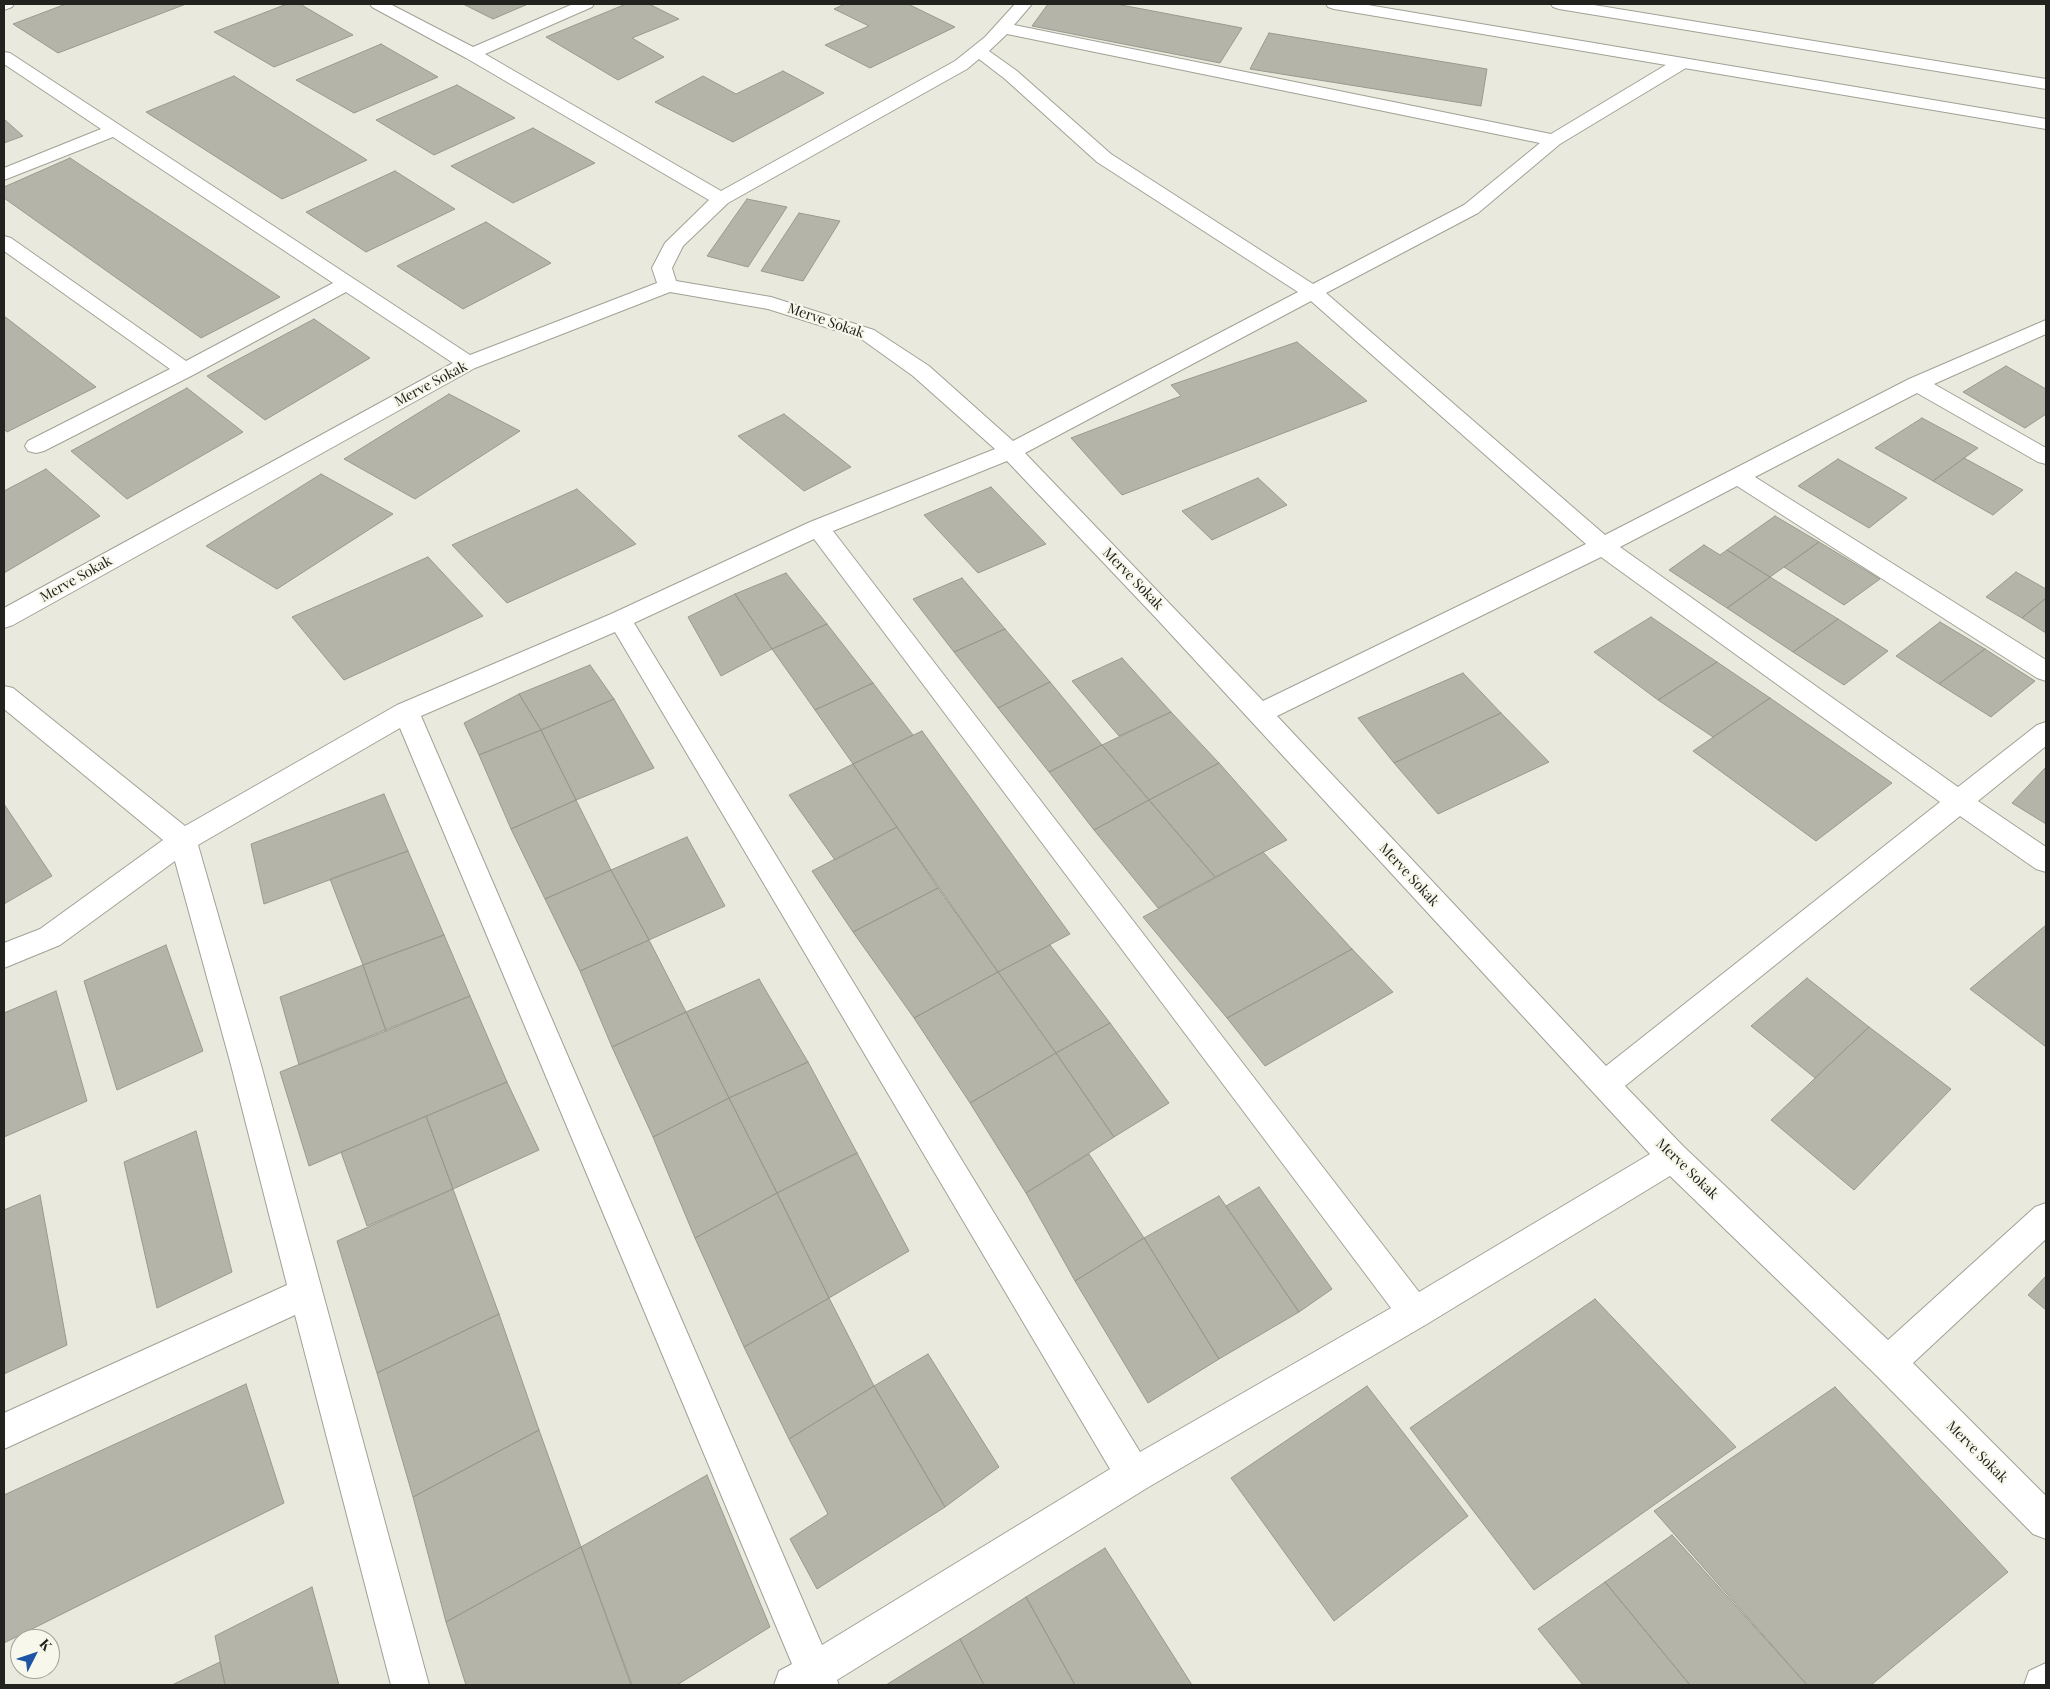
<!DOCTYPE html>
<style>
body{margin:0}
#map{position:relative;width:2050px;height:1689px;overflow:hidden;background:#eae9dd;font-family:"Playfair Display",serif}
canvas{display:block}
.frame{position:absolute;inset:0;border:5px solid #22221e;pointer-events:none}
.north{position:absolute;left:10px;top:1629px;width:50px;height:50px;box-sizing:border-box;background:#f7f7eb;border:1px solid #a2a299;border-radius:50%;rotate:49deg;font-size:14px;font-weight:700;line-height:20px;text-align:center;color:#22221e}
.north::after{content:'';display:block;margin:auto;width:18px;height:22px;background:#1d54a6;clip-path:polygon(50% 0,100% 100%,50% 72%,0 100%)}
</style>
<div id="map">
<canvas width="2050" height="1689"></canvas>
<div class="frame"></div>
<div class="north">K</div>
</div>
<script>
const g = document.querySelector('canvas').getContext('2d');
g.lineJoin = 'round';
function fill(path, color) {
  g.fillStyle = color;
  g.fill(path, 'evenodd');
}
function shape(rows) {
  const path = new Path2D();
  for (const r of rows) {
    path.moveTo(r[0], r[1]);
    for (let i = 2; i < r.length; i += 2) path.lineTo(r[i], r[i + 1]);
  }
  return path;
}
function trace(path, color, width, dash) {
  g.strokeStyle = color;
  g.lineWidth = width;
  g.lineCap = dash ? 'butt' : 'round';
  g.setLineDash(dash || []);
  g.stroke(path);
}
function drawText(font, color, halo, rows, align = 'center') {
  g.font = font + ' "Playfair Display",serif';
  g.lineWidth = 4.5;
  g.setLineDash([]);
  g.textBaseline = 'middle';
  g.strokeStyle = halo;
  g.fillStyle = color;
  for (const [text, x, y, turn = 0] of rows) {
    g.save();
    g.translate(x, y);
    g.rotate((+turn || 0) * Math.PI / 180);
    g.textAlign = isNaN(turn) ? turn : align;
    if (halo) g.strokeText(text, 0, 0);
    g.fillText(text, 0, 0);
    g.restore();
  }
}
const building = shape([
 [66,4,186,4,58,53,13,24,66,4],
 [287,4,300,4,353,35,274,67,214,32,287,4],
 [463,4,528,4,493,19,463,4],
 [626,4,649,4,679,19,632,38,664,57,618,80,546,37,626,4],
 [845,4,908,4,955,27,870,68,825,45,869,26,834,9,845,4],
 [1048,4,1116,4,1242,28,1220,63,1032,26,1048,4],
 [1269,33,1487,69,1481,106,1250,69,1269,33],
 [381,44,438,77,354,113,296,80,381,44],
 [783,71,824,93,733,142,655,102,703,76,736,94,783,71],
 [234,76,367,160,282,199,146,112,234,76],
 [457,85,515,118,434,155,376,120,457,85],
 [4,119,23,136,4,143,4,119],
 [533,128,595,163,513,203,451,166,533,128],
 [70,158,280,297,201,338,4,198,4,187,70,158],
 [395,171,455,209,366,252,306,212,395,171],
 [747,199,787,207,748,267,707,256,747,199],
 [799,213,840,221,803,281,761,271,799,213],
 [486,222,551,263,463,309,397,266,486,222],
 [4,316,96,387,7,432,4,429,4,316],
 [314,319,370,358,265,420,207,376,314,319],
 [1297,342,1367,401,1122,495,1071,438,1181,396,1171,385,1297,342],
 [2006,366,2046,389,2046,414,2025,428,1963,392,2006,366],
 [187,388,243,432,127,499,71,451,187,388],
 [449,394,520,431,415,499,344,459,449,394],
 [784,414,851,467,804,491,738,436,784,414],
 [1922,418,1978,448,1933,481,1875,448,1922,418],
 [1964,458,2023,490,1993,515,1933,481,1964,458],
 [1838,459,1907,498,1869,528,1798,486,1838,459],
 [46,469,100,516,4,573,4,491,46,469],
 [321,474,393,514,277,589,206,546,321,474],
 [1258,478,1287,505,1212,540,1182,511,1258,478],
 [991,487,1046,544,978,573,924,515,991,487],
 [577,489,636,544,507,603,452,545,577,489],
 [1775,516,1819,542,1770,577,1727,550,1775,516],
 [1819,542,1880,579,1844,605,1784,567,1819,542],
 [1704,545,1720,555,1727,550,1770,577,1727,608,1669,570,1704,545],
 [428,557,483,616,344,680,292,617,428,557],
 [2016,572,2046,589,2046,598,2022,618,1986,597,2016,572],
 [786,573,827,624,772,649,735,594,786,573],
 [1770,577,1838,619,1793,652,1727,608,1770,577],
 [962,578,1005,629,954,652,913,599,962,578],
 [735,594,772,649,721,676,688,617,735,594],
 [2046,598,2046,633,2022,618,2046,598],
 [1651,617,1717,662,1658,700,1594,652,1651,617],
 [1838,619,1888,651,1844,685,1793,652,1838,619],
 [1940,622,1985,649,1939,684,1896,656,1940,622],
 [827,624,873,683,815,710,772,649,827,624],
 [1005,629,1050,682,998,708,954,652,1005,629],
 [1985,649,2035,681,1991,717,1939,684,1985,649],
 [1122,658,1171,712,1119,736,1072,681,1122,658],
 [1717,662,1770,698,1713,737,1658,700,1717,662],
 [590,665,614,699,541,730,519,694,590,665],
 [1463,673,1501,713,1394,763,1358,718,1463,673],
 [1050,682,1102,745,1049,772,998,708,1050,682],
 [873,683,913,735,853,764,815,710,873,683],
 [519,694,541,730,479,755,464,723,519,694],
 [1770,698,1892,783,1816,841,1693,751,1770,698],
 [614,699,654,768,576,800,541,730,614,699],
 [1171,712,1219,763,1149,800,1102,745,1171,712],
 [1501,713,1549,762,1438,814,1394,763,1501,713],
 [541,730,576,800,511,829,479,755,541,730],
 [922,731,1070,934,998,972,853,764,922,731],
 [1102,745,1149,800,1094,830,1049,772,1102,745],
 [1219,763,1287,840,1215,877,1149,800,1219,763],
 [853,764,897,827,835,860,789,795,853,764],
 [2046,767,2046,824,2012,803,2046,767],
 [384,794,408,851,264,904,251,844,384,794],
 [576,800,611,870,545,899,511,829,576,800],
 [1149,800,1215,877,1158,908,1094,830,1149,800],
 [4,804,52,876,4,904,4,804],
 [897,827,938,888,853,932,812,871,897,827],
 [687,837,725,906,649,940,611,870,687,837],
 [408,851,444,935,363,965,330,879,408,851],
 [1263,852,1352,949,1227,1018,1143,917,1263,852],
 [611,870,649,940,580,971,545,899,611,870],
 [938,888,998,972,914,1018,853,932,938,888],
 [2046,925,2046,1047,1970,989,2046,925],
 [444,935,470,996,386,1031,363,965,444,935],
 [649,940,686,1012,612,1047,580,971,649,940],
 [166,945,203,1051,117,1090,84,981,166,945],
 [1050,945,1110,1023,1056,1053,998,972,1050,945],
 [1352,949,1393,992,1265,1066,1227,1018,1352,949],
 [363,965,386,1031,299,1065,280,997,363,965],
 [998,972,1056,1053,970,1103,914,1018,998,972],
 [1807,978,1869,1027,1815,1078,1751,1026,1807,978],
 [759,979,808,1062,729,1098,686,1012,759,979],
 [56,991,87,1101,4,1137,4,1013,56,991],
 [470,996,507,1082,309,1166,280,1072,470,996],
 [686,1012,729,1098,653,1137,612,1047,686,1012],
 [1110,1023,1169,1103,1114,1137,1056,1053,1110,1023],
 [1869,1027,1951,1089,1854,1190,1771,1120,1869,1027],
 [1056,1053,1114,1137,1026,1193,970,1103,1056,1053],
 [808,1062,857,1153,777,1193,729,1098,808,1062],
 [507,1082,539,1150,453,1189,426,1116,507,1082],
 [729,1098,777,1193,695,1238,653,1137,729,1098],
 [426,1116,453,1189,367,1226,341,1152,426,1116],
 [196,1131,232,1272,157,1308,124,1162,196,1131],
 [857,1153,909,1251,829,1298,777,1193,857,1153],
 [1089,1154,1144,1238,1075,1281,1026,1193,1089,1154],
 [1259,1187,1332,1289,1299,1312,1226,1206,1259,1187],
 [453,1189,499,1314,377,1373,337,1241,453,1189],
 [777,1193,829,1298,744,1347,695,1238,777,1193],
 [40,1195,67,1345,4,1374,4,1210,40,1195],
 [1219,1196,1299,1312,1219,1359,1144,1238,1219,1196],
 [1144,1238,1219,1359,1148,1403,1075,1281,1144,1238],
 [2046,1276,2046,1310,2028,1295,2046,1276],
 [829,1298,874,1386,789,1439,744,1347,829,1298],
 [1595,1299,1736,1447,1534,1590,1410,1428,1595,1299],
 [499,1314,539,1430,413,1497,377,1373,499,1314],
 [928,1354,999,1467,945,1507,874,1386,928,1354],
 [246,1384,284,1503,4,1643,4,1495,246,1384],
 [874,1386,945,1507,817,1589,790,1539,828,1514,789,1439,874,1386],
 [1367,1386,1468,1516,1334,1621,1231,1478,1367,1386],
 [1835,1387,2008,1572,1871,1685,1807,1685,1654,1511,1835,1387],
 [539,1430,581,1547,446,1622,413,1497,539,1430],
 [707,1475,770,1627,677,1685,631,1685,581,1547,707,1475],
 [1672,1535,1807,1685,1690,1685,1605,1582,1672,1535],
 [581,1547,632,1685,466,1685,446,1622,581,1547],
 [1105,1548,1192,1685,1075,1685,1026,1597,1105,1548],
 [1605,1582,1690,1685,1583,1685,1538,1629,1605,1582],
 [312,1587,339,1685,225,1685,215,1636,312,1587],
 [1026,1597,1075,1685,984,1685,960,1639,1026,1597],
 [960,1639,984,1685,886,1685,960,1639],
 [220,1662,225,1685,172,1685,220,1662]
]);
const minor = shape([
 [4,4,14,4,12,7,4,10,4,4],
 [370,4,390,4,473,47,573,4,594,4,592,7,485,54,721,191,955,61,985,37,1015,4,1032,4,1014,25,1551,134,1674,60,1680,59,1686,60,1689,64,1686,68,1560,144,1478,213,1326,293,1605,535,1909,379,2046,320,2046,334,1934,384,2046,448,2046,464,2038,462,1917,393,1755,477,2046,660,2046,681,2037,678,1737,486,1620,547,1958,787,2037,725,2046,722,2046,746,1978,801,2046,847,2046,872,2036,869,1960,816,1625,1086,1684,1147,1888,1340,2035,1207,2046,1203,2046,1239,1913,1363,2046,1496,2046,1539,2033,1534,1876,1375,1670,1176,1427,1324,1147,1488,837,1680,839,1685,774,1685,779,1671,792,1664,400,728,198,845,261,1065,429,1685,391,1685,295,1315,4,1449,4,1413,287,1285,231,1065,175,861,60,945,4,968,4,943,40,929,163,840,4,709,4,686,13,688,185,826,397,705,611,614,810,522,995,449,913,376,860,338,768,309,670,292,475,368,13,625,4,628,4,608,453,363,346,292,193,375,44,451,36,453,28,451,25,446,28,441,170,369,4,251,4,236,11,238,186,361,333,283,113,137,4,180,4,168,101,129,4,64,4,52,10,53,470,355,657,283,652,268,665,243,709,200,466,58,372,7,370,4],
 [1007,34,1540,143,1464,205,1313,284,1111,154,1017,71,989,51,1007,34],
 [979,59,1005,79,1097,162,1298,292,1013,441,929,366,874,330,771,297,676,281,672,268,683,246,728,203,967,69,979,59],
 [1311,301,1586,544,1263,701,1025,453,1311,301],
 [1007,461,1156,618,1650,1154,1419,1292,833,531,1007,461],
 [814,539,1391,1308,1140,1452,634,623,814,539],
 [1601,557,1940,802,1606,1066,1277,716,1601,557],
 [615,632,1110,1469,822,1645,421,716,615,632],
 [2046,1663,2046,1685,2024,1685,2029,1671,2046,1663]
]);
const major = shape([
 [1326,4,1362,4,2046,119,2046,129,1334,9,1328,7,1326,4],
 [1551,4,1588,4,2046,79,2046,89,1559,9,1553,7,1551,4]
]);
const streetNames = [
 ["Merve Sokak",826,321,19],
 ["Merve Sokak",431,384,-28],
 ["Merve Sokak",76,579,-29],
 ["Merve Sokak",1133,579,46],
 ["Merve Sokak",1409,875,47],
 ["Merve Sokak",1687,1169,44],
 ["Merve Sokak",1977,1452,45]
];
fill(building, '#b4b4a8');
trace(building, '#99998e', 1);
trace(minor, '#a1a196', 2);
trace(major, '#a1a196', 2);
fill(minor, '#fff');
fill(major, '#fff');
drawText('14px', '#22221e', '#f7f7eb', streetNames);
</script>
